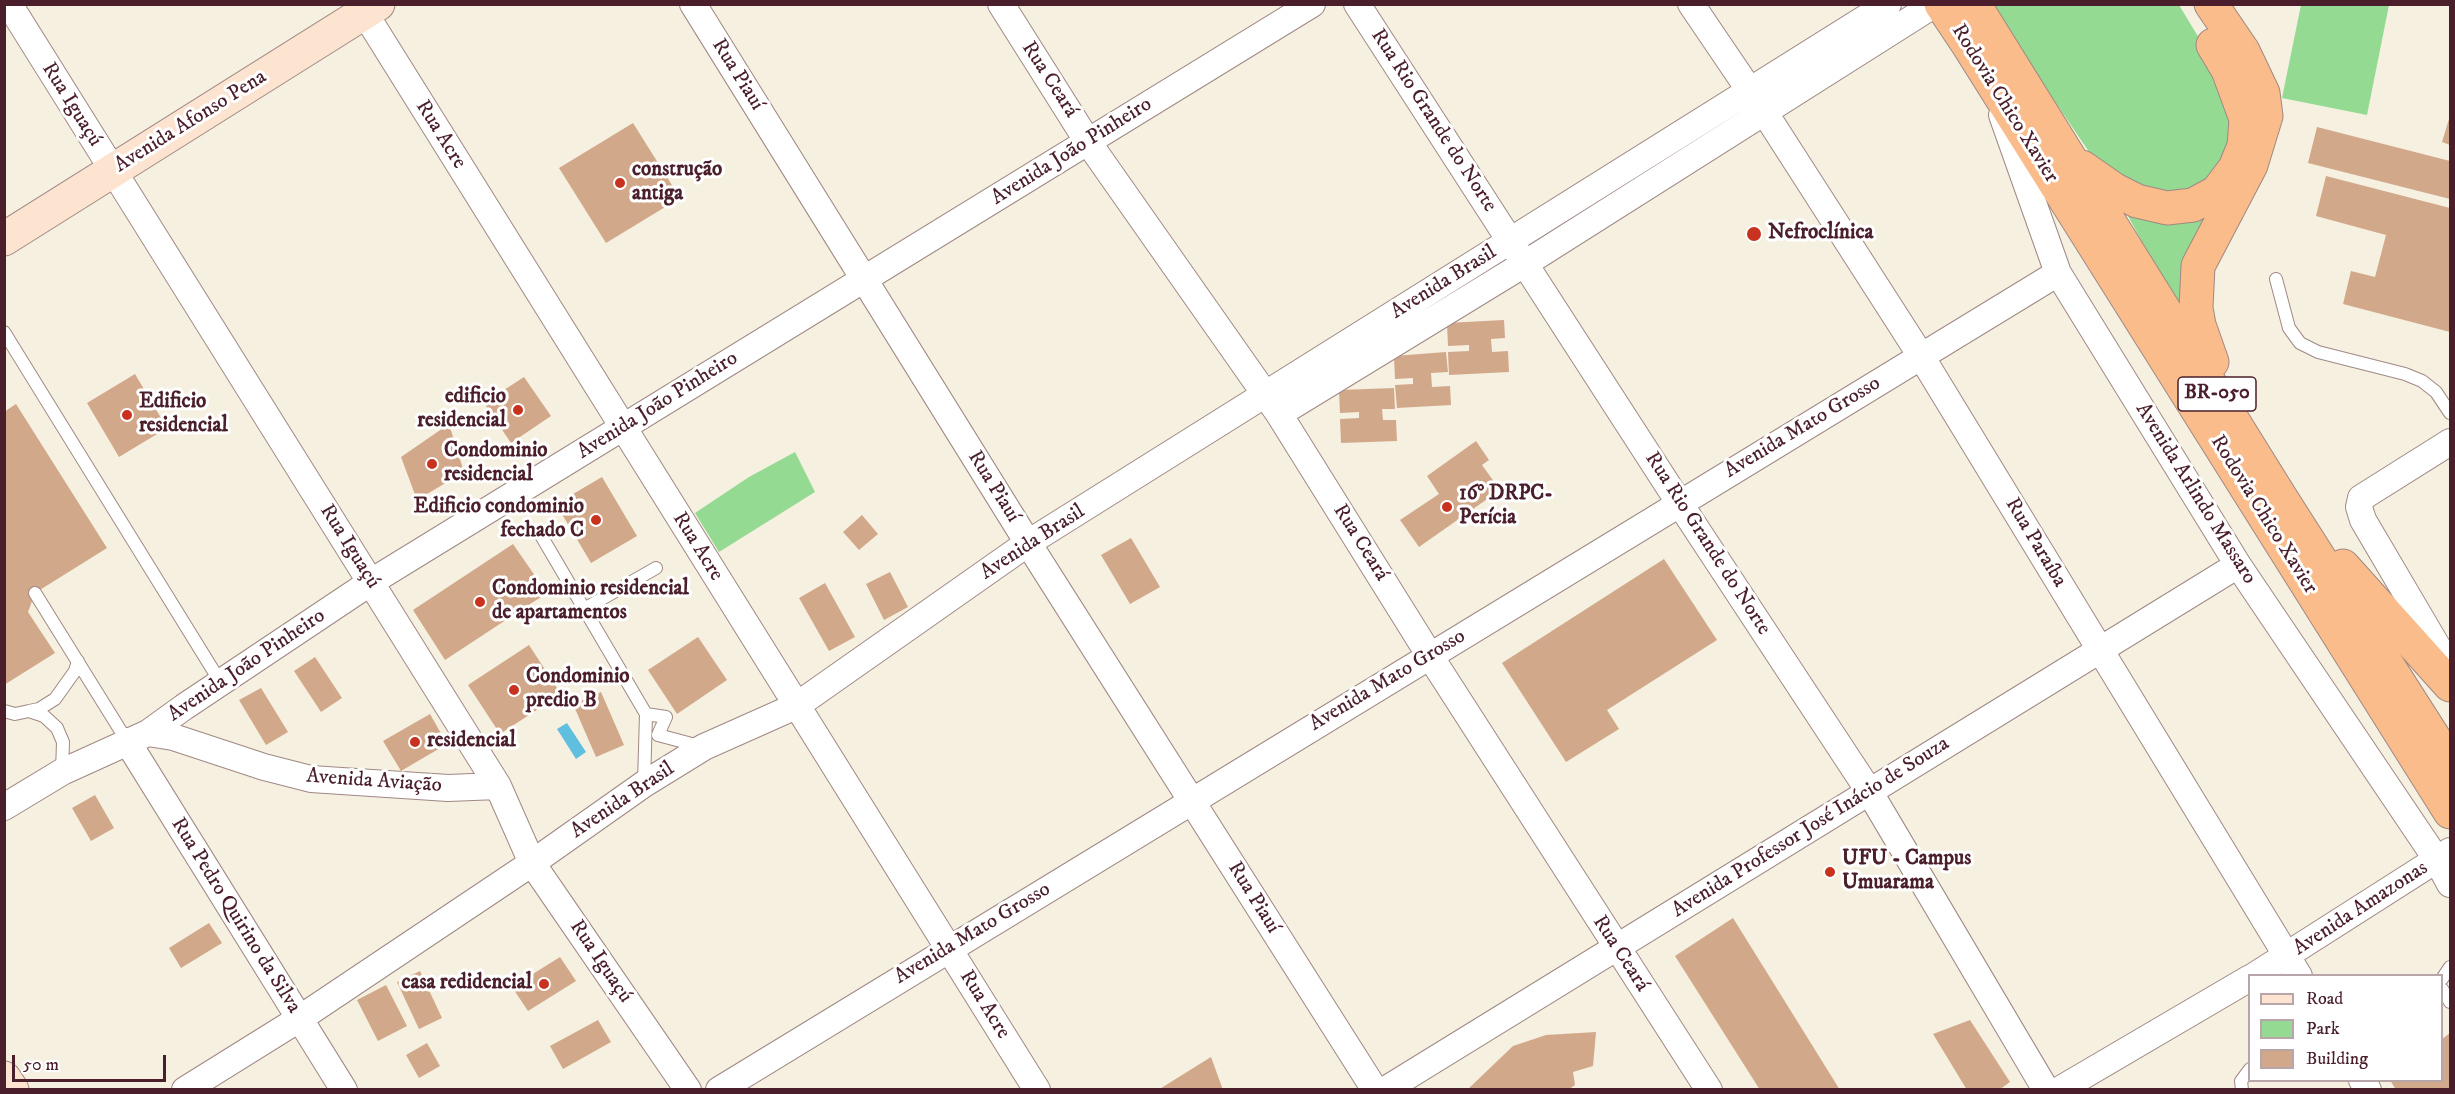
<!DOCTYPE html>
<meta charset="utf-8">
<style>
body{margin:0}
#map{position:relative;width:2455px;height:1094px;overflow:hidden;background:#f5f0df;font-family:"IM FELL DW Pica",serif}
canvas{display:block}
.frame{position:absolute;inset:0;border:6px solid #4a1f2b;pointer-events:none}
.legend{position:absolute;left:2248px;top:974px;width:195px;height:108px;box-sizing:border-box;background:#fff;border:2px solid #b7a5aa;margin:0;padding:8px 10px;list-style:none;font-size:18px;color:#4a1f2b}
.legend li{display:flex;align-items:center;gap:12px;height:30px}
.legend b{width:30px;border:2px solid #b7a5aa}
.scale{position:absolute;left:12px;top:1055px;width:154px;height:27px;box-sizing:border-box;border:3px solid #4a1f2b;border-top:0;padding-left:8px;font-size:18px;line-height:21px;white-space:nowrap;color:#4a1f2b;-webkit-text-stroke:4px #fff;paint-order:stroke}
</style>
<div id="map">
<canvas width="2455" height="1094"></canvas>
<div class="frame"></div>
<ul class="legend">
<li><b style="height:8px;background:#fde4d0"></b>Road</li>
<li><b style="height:16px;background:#94da93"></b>Park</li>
<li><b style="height:16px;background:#d2a88a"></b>Building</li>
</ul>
<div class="scale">50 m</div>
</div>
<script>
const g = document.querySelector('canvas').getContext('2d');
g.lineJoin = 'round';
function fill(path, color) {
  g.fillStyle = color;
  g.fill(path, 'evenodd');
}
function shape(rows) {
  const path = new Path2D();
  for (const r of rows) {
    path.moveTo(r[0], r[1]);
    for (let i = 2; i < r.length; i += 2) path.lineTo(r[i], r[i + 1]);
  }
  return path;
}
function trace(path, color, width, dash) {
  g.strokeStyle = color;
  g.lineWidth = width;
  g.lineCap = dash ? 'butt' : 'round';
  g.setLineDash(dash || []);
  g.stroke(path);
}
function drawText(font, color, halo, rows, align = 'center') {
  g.font = font + ' "IM FELL DW Pica",serif';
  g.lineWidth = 6;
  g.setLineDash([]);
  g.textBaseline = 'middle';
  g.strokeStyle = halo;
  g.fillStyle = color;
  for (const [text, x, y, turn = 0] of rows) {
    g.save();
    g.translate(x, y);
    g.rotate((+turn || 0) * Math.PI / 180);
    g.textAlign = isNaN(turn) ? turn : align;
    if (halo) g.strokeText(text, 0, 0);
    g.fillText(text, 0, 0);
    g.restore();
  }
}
const green = shape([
 [1989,5,2179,5,2219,71,2234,142,2213,179,2185,191,2148,194,2096,162],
 [2301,5,2389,5,2367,115,2282,98],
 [2257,96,2183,288,2178,308,2121,203,2206,212],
 [795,452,815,492,719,552,695,513,749,477]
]);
const water = shape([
 [567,723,586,752,576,759,557,729]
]);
const building = shape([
 [2449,119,2450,120,2450,145,2442,142],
 [633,123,680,198,606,243,559,168],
 [2317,127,2450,161,2450,199,2308,163],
 [2326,176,2450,208,2450,332,2343,304,2351,271,2375,277,2386,235,2316,216],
 [1504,320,1505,338,1491,339,1492,352,1508,351,1509,372,1449,375,1448,352,1469,351,1469,345,1448,346,1447,323],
 [1446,352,1448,372,1431,373,1432,387,1450,386,1451,405,1397,408,1395,385,1413,384,1413,378,1395,379,1394,356],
 [135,374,167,428,119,457,87,403],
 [524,377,551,416,511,443,484,403],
 [1394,388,1395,409,1382,409,1383,420,1396,420,1397,441,1341,443,1340,419,1359,418,1359,412,1340,413,1339,390],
 [16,404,107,548,35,593,28,612,55,653,4,685,4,412],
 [449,424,464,472,417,500,401,457],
 [1476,441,1489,460,1482,465,1500,490,1419,547,1400,520,1439,494,1427,476],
 [602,477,637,536,591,563,556,504],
 [862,515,878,534,859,550,843,532],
 [1131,538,1160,587,1130,604,1101,555],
 [513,544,547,593,445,660,413,610],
 [1664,559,1717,640,1607,710,1619,729,1566,762,1502,663],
 [890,572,908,607,884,620,866,584],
 [825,583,855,637,829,651,799,598],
 [698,637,727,680,677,714,648,670],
 [529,645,561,694,500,734,468,685],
 [315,657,342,698,321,712,294,671],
 [261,688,288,732,266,745,239,700],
 [601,692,624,745,596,757,573,704],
 [430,714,447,744,401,771,383,741],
 [95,795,114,828,91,841,72,808],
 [1733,918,1840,1090,1760,1090,1675,956],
 [209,923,222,943,181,968,169,948],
 [560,957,576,981,528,1011,512,987],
 [420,971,442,1018,419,1029,397,982],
 [386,985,407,1026,378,1041,357,1000],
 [598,1020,611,1042,563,1069,550,1046],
 [1970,1020,2010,1082,1999,1090,1967,1090,1933,1034],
 [1596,1032,1593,1066,1573,1072,1575,1085,1568,1090,1467,1090,1513,1046,1546,1035],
 [2450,1033,2450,1090,2396,1090,2390,1080,2442,1080,2442,1039],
 [427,1043,440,1066,419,1078,406,1055],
 [1211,1057,1223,1090,1158,1090]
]);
const lane = shape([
 [2276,279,2289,328,2300,343,2318,352,2405,374,2422,381,2436,392,2450,413],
 [4,332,221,683],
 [539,532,646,714,644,783],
 [35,593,127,741],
 [584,609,656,568],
 [4,711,15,714,29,711,44,716,57,728,63,742,62,772],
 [29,711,39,709,55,699,75,671,78,661],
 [646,714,666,717,658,735,703,747],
 [2442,979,2450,967],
 [2442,989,2450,1002],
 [2242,1090,2241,1081,2250,1069]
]);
const street = shape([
 [9,4,498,786,532,863,688,1090],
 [359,4,1037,1090],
 [693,4,1028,543,1375,1090],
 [1001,4,1088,142,1279,414,1430,656,1709,1090],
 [1357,4,1680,504,1869,791,2046,1090],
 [1691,4,1750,91],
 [1765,113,1921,356,2299,976],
 [2002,115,2058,273,2238,565,2437,860,2450,884],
 [1279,414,1526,263,1935,4],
 [2450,442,2361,498,2359,507,2363,520,2450,668],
 [148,733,173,737,264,767,311,779,448,788,498,786],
 [127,741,344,1090],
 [4,807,62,772,148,733,184,707,371,582,1312,4],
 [2254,976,2450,851],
 [2362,1080,2368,1090],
 [185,1090,299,1019,532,863,644,784,704,747,796,706,1028,543,1888,4],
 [719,1090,2058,273],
 [1385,1090,2238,565],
 [2059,1090,2250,978]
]);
const secondary = shape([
 [4,239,378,4],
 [4,1078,12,1090]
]);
const highway = shape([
 [1941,4,1967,43,2450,812],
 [1974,4,2281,498,2450,763],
 [2211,4,2243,51,2263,93,2266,116,2251,165,2198,266,2196,308,2199,325,2212,362],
 [2082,167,2115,190,2137,201,2167,208,2193,205,2217,192,2235,168,2244,146,2246,119,2228,70,2213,45],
 [2343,566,2450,685]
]);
const markers = [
 [620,183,6,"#c8321e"],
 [1754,234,8,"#c8321e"],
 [518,410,6,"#c8321e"],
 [127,415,6,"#c8321e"],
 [432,464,6,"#c8321e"],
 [1447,507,6,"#c8321e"],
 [596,520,6,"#c8321e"],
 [480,602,6,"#c8321e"],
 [514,690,6,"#c8321e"],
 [415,742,6,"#c8321e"],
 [1830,872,6,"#c8321e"],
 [544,984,6,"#c8321e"]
];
const shields = [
 [2217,394,78]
];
const shieldNames = [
 ["BR-050",2217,394]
];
const streetNames = [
 ["Rua Piauí",737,75,58],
 ["Rua Ceará",1049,80,57],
 ["Rodovia Chico Xavier",2004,104,58],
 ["Rua Iguaçú",71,105,58],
 ["Rua Rio Grande do Norte",1433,121,57],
 ["Avenida Afonso Pena",191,122,-32],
 ["Rua Acre",440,135,58],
 ["Avenida João Pinheiro",1072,152,-32],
 ["Avenida Brasil",1444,283,-32],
 ["Avenida João Pinheiro",658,406,-32],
 ["Avenida Mato Grosso",1803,428,-31],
 ["Rua Piauí",993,487,58],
 ["Avenida Arlindo Massaro",2195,494,58],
 ["Rodovia Chico Xavier",2263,515,58],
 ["Avenida Brasil",1033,543,-33],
 ["Rua Ceará",1360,543,58],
 ["Rua Paraíba",2035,543,59],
 ["Rua Rio Grande do Norte",1707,544,57],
 ["Rua Iguaçú",349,547,58],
 ["Rua Acre",697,547,58],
 ["Avenida João Pinheiro",247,666,-34],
 ["Avenida Mato Grosso",1388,681,-31],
 ["Avenida Aviação",374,782,4],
 ["Avenida Brasil",623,801,-34],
 ["Avenida Professor José Inácio de Souza",1811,828,-32],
 ["Rua Piauí",1253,898,58],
 ["Avenida Amazonas",2361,909,-33],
 ["Rua Pedro Quirino da Silva",235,916,58],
 ["Avenida Mato Grosso",973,934,-31],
 ["Rua Ceará",1620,954,57],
 ["Rua Iguaçú",600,962,56],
 ["Rua Acre",984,1005,58]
];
const poiNames = [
 ["construção",632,171],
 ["antiga",632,195],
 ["Nefroclínica",1768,234],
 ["edificio",506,398,"right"],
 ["residencial",506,422,"right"],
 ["Edificio",139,403],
 ["residencial",139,427],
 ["Condominio",444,452],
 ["residencial",444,476],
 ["16° DRPC-",1459,495],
 ["Perícia",1459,519],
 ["Edificio condominio",584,508,"right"],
 ["fechado C",584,532,"right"],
 ["Condominio residencial",492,590],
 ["de apartamentos",492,614],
 ["Condominio",526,678],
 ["predio B",526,702],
 ["residencial",427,742],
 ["UFU - Campus",1842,860],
 ["Umuarama",1842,884],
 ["casa redidencial",532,984,"right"]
];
fill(green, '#94da93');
fill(water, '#60bfde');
fill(building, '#d2a88a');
trace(lane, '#a08885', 14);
trace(street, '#a08885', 28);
trace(secondary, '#a08885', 35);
trace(highway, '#a08885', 35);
trace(lane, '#fff', 12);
trace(street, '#fff', 26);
trace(secondary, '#fde4d0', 33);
trace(highway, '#f9bc8a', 33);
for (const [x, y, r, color] of markers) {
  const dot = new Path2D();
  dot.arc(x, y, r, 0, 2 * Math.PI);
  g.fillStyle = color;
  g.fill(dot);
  trace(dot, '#fff', 2);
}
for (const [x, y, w] of shields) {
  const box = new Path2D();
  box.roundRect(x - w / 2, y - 17, w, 34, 4.5);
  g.fillStyle = '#fff';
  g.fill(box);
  trace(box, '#4a1f2b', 1.5);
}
drawText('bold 20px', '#4a1f2b', null, shieldNames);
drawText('21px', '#4a1f2b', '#fff', streetNames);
drawText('bold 21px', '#4a1f2b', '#fff', poiNames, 'left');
</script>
